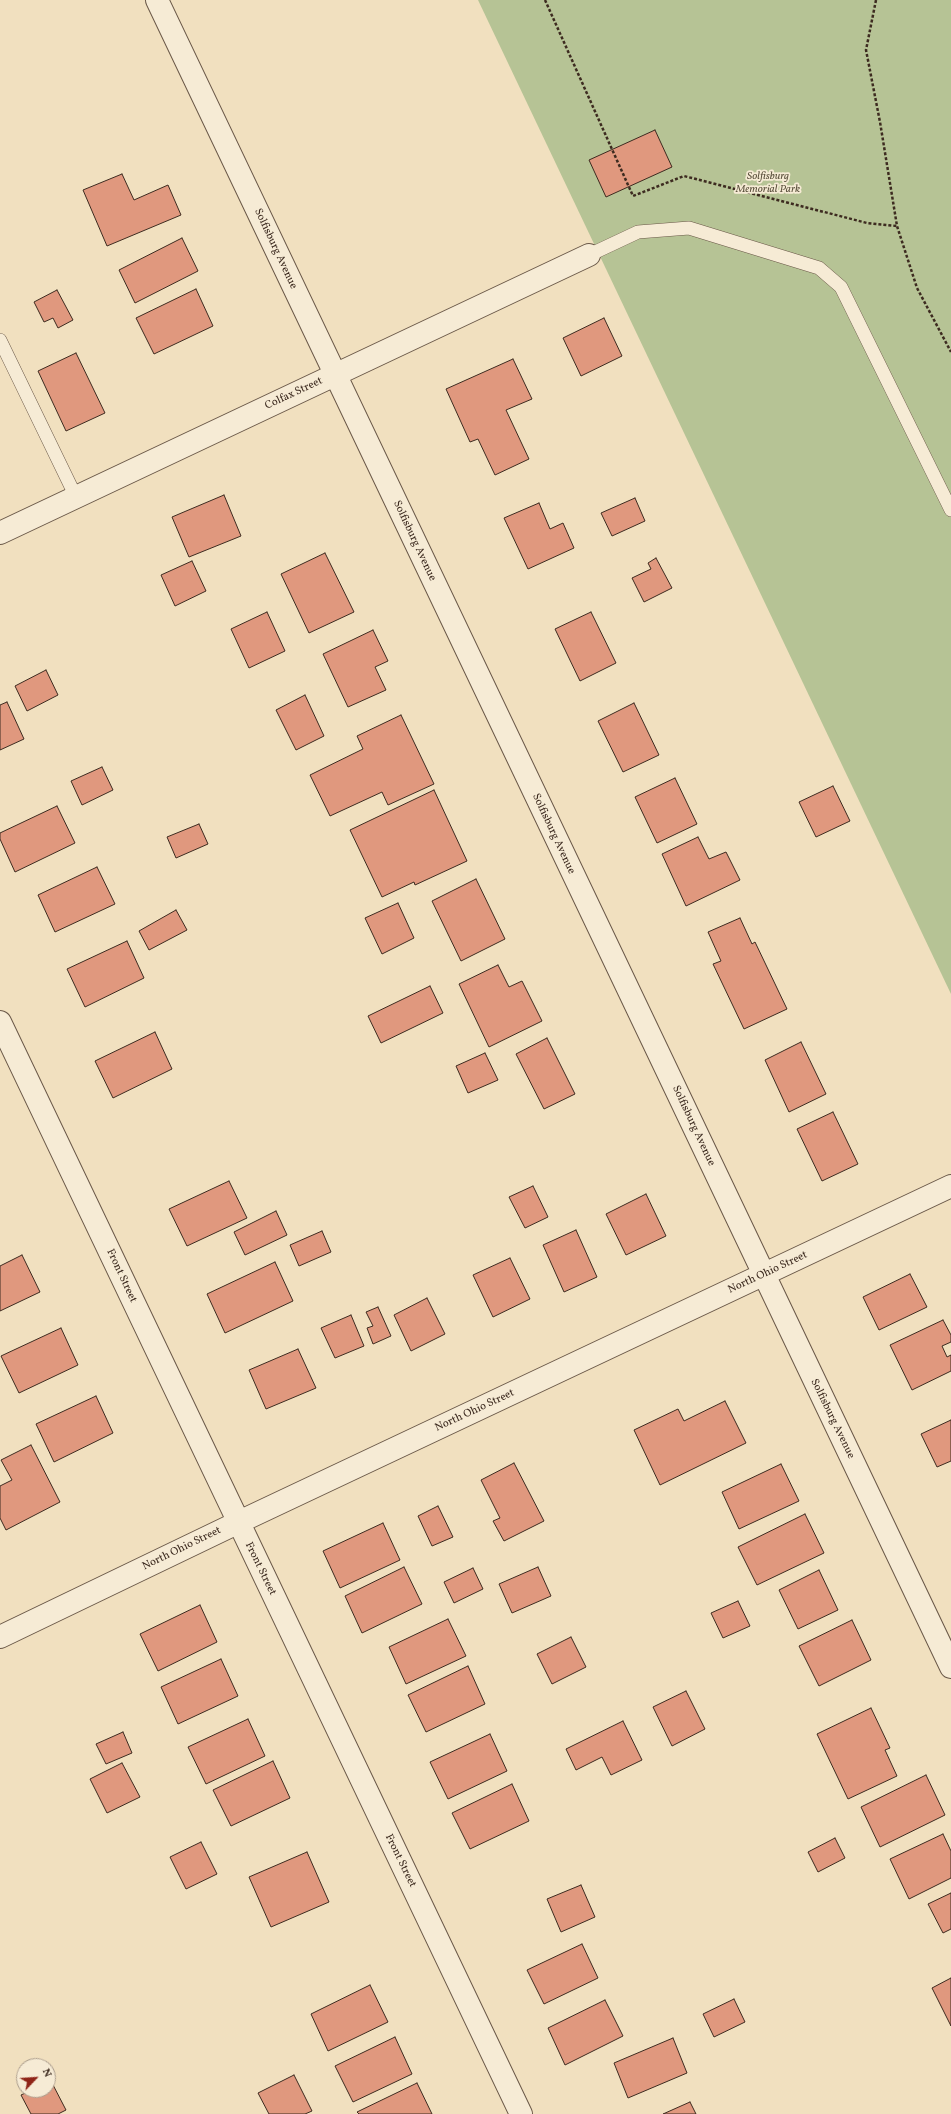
<!DOCTYPE html>
<style>
body{margin:0}
#map{position:relative;width:951px;height:2114px;overflow:hidden;background:#f1e0bf;font-family:Vollkorn,serif}
canvas{display:block}
.north{position:absolute;left:16px;top:2058px;width:40px;height:40px;box-sizing:border-box;background:#f6ebd5;border:1px solid #ac9e8d;border-radius:50%;rotate:65deg;font-size:11px;font-weight:700;line-height:16px;text-align:center;color:#3d2b20}
.north::after{content:'';display:block;margin:auto;width:14px;height:18px;background:#8f2418;clip-path:polygon(50% 0,100% 100%,50% 72%,0 100%)}
</style>
<div id="map">
<canvas width="951" height="2114"></canvas>
<div class="north">N</div>
</div>
<script>
const g = document.querySelector('canvas').getContext('2d');
g.lineJoin = 'round';
function fill(path, color) {
  g.fillStyle = color;
  g.fill(path, 'evenodd');
}
function shape(rows) {
  const path = new Path2D();
  for (const r of rows) {
    path.moveTo(r[0], r[1]);
    for (let i = 2; i < r.length; i += 2) path.lineTo(r[i], r[i + 1]);
  }
  return path;
}
function trace(path, color, width, dash) {
  g.strokeStyle = color;
  g.lineWidth = width;
  g.lineCap = dash ? 'butt' : 'round';
  g.setLineDash(dash || []);
  g.stroke(path);
}
function drawText(font, color, halo, rows, align = 'center') {
  g.font = font + ' Vollkorn,serif';
  g.lineWidth = 3.5;
  g.setLineDash([]);
  g.textBaseline = 'middle';
  g.strokeStyle = halo;
  g.fillStyle = color;
  for (const [text, x, y, turn = 0] of rows) {
    g.save();
    g.translate(x, y);
    g.rotate((+turn || 0) * Math.PI / 180);
    g.textAlign = isNaN(turn) ? turn : align;
    if (halo) g.strokeText(text, 0, 0);
    g.fillText(text, 0, 0);
    g.restore();
  }
}
const green = shape([
 [478,0,951,0,951,994]
]);
const building = shape([
 [655,130,672,167,606,197,589,160,655,130],
 [122,174,134,200,168,185,181,215,107,246,83,190,122,174],
 [182,238,198,271,135,303,119,270,182,238],
 [196,289,213,326,154,354,136,318,196,289],
 [57,290,73,320,58,328,53,318,44,322,34,302,57,290],
 [604,318,622,356,581,376,563,338,604,318],
 [76,353,105,413,66,431,38,371,76,353],
 [513,359,532,399,506,410,529,459,495,475,478,439,470,442,446,389,513,359],
 [224,495,241,536,189,557,172,517,224,495],
 [635,498,645,521,612,536,601,513,635,498],
 [539,503,550,529,563,523,574,548,528,569,504,518,539,503],
 [325,553,354,612,309,633,281,574,325,553],
 [656,558,672,588,644,602,632,578,651,569,648,563,656,558],
 [192,561,206,591,175,606,161,575,192,561],
 [267,612,285,651,249,668,231,629,267,612],
 [591,612,616,663,580,681,555,629,591,612],
 [373,630,388,661,375,667,386,690,348,707,323,654,373,630],
 [46,670,58,695,27,711,15,686,46,670],
 [305,695,324,736,296,750,276,710,305,695],
 [7,702,24,739,0,750,0,705,7,702],
 [634,703,659,755,623,772,598,721,634,703],
 [401,715,434,784,388,805,382,792,330,816,310,775,363,749,357,736,401,715],
 [102,767,113,790,82,805,71,781,102,767],
 [675,778,697,824,657,843,635,797,675,778],
 [833,786,850,821,816,837,799,802,833,786],
 [434,790,467,861,415,885,414,882,382,897,350,830,434,790],
 [57,806,75,843,15,872,0,839,0,833,57,806],
 [199,824,208,844,176,858,167,837,199,824],
 [698,837,709,859,726,852,740,880,686,906,662,854,698,837],
 [97,867,115,904,55,932,38,895,97,867],
 [476,879,505,939,461,961,432,901,476,879],
 [398,903,414,938,382,954,365,918,398,903],
 [176,910,187,930,149,950,139,931,176,910],
 [740,918,752,944,755,942,787,1009,744,1029,713,964,721,961,708,932,740,918],
 [127,941,144,978,85,1007,67,969,127,941],
 [498,965,509,987,522,981,542,1021,489,1047,459,984,498,965],
 [430,986,443,1013,381,1043,368,1016,430,986],
 [155,1032,172,1069,113,1098,95,1061,155,1032],
 [547,1038,575,1094,544,1109,516,1054,547,1038],
 [801,1042,826,1094,789,1112,765,1060,801,1042],
 [485,1053,498,1080,468,1093,456,1066,485,1053],
 [833,1112,858,1164,822,1181,797,1129,833,1112],
 [229,1181,247,1218,187,1246,169,1209,229,1181],
 [533,1186,548,1217,525,1228,509,1197,533,1186],
 [646,1194,666,1236,626,1255,606,1214,646,1194],
 [276,1211,287,1235,245,1255,234,1232,276,1211],
 [576,1230,597,1277,564,1292,543,1245,576,1230],
 [322,1231,331,1252,299,1266,290,1245,322,1231],
 [22,1255,40,1292,0,1311,0,1266,22,1255],
 [510,1258,530,1299,493,1317,473,1275,510,1258],
 [275,1262,293,1301,225,1333,207,1294,275,1262],
 [910,1274,927,1307,879,1330,863,1297,910,1274],
 [427,1298,445,1334,411,1351,394,1315,427,1298],
 [378,1307,391,1336,373,1344,367,1328,373,1326,366,1312,378,1307],
 [351,1315,364,1346,335,1358,321,1328,351,1315],
 [943,1320,951,1335,951,1342,942,1346,947,1357,951,1355,951,1371,912,1390,890,1345,943,1320],
 [61,1328,78,1365,19,1393,1,1356,61,1328],
 [298,1349,316,1388,266,1409,249,1370,298,1349],
 [96,1396,113,1433,54,1462,36,1424,96,1396],
 [725,1401,746,1443,660,1485,634,1430,678,1409,684,1421,725,1401],
 [951,1420,951,1461,937,1467,921,1434,951,1420],
 [31,1445,60,1502,6,1530,0,1518,0,1486,12,1480,1,1460,31,1445],
 [514,1463,544,1521,504,1541,493,1521,500,1518,481,1480,514,1463],
 [781,1464,799,1501,739,1529,722,1492,781,1464],
 [438,1506,453,1537,432,1546,418,1516,438,1506],
 [805,1514,824,1553,757,1585,738,1547,805,1514],
 [383,1523,400,1560,340,1588,323,1551,383,1523],
 [404,1567,422,1604,362,1633,345,1596,404,1567],
 [538,1567,551,1596,512,1613,499,1584,538,1567],
 [473,1568,483,1589,454,1603,444,1582,473,1568],
 [819,1570,838,1610,798,1629,779,1590,819,1570],
 [738,1601,750,1626,723,1638,711,1613,738,1601],
 [200,1605,217,1642,158,1671,140,1634,200,1605],
 [448,1619,466,1656,406,1684,389,1647,448,1619],
 [852,1620,871,1660,819,1686,799,1646,852,1620],
 [571,1637,586,1667,552,1684,537,1654,571,1637],
 [221,1659,238,1696,178,1724,161,1687,221,1659],
 [468,1666,485,1704,426,1732,408,1695,468,1666],
 [686,1691,705,1729,672,1746,653,1707,686,1691],
 [871,1708,890,1748,885,1750,897,1776,848,1799,817,1734,871,1708],
 [248,1719,265,1756,206,1784,188,1747,248,1719],
 [623,1721,642,1760,611,1775,602,1757,576,1770,566,1749,623,1721],
 [123,1732,132,1753,106,1764,96,1744,123,1732],
 [490,1734,507,1771,448,1799,430,1762,490,1734],
 [273,1761,290,1798,231,1826,213,1790,273,1761],
 [122,1763,140,1797,107,1813,90,1779,122,1763],
 [926,1775,945,1815,880,1847,861,1807,926,1775],
 [512,1784,529,1821,470,1849,452,1813,512,1784],
 [943,1834,951,1851,951,1878,909,1899,890,1859,943,1834],
 [835,1838,845,1858,818,1872,808,1852,835,1838],
 [201,1842,217,1874,186,1889,170,1857,201,1842],
 [307,1852,329,1902,271,1927,249,1877,307,1852],
 [581,1885,595,1917,561,1932,547,1899,581,1885],
 [951,1893,951,1929,943,1933,928,1904,951,1893],
 [582,1944,598,1978,544,2004,527,1970,582,1944],
 [951,1978,951,2026,932,1988,951,1978],
 [370,1985,388,2022,328,2051,311,2014,370,1985],
 [734,1999,745,2022,714,2037,703,2014,734,1999],
 [605,2000,623,2036,565,2065,548,2028,605,2000],
 [395,2037,412,2074,353,2102,335,2066,395,2037],
 [673,2038,687,2073,628,2098,614,2063,673,2038],
 [294,2075,312,2111,305,2114,269,2114,258,2093,294,2075],
 [51,2081,66,2110,58,2114,31,2114,21,2095,32,2090,48,2090,48,2082,51,2081],
 [417,2083,432,2114,359,2114,357,2112,417,2083],
 [690,2102,696,2114,663,2114,690,2102]
]);
const path = shape([
 [545,0,633,196,684,176,867,223,897,226],
 [876,0,866,50,880,122,897,226,917,288,951,352]
]);
const service = shape([
 [589,255,638,232,689,228,819,268,841,287,951,510],
 [0,340,76,497]
]);
const minor = shape([
 [157,0,951,1667],
 [0,533,589,255],
 [0,1022,521,2114],
 [0,1637,237,1523,951,1186]
]);
const parkNames = [
 ["Solfisburg",768,177],
 ["Memorial Park",768,190]
];
const streetNames = [
 ["Solfisburg Avenue",275,249,65],
 ["Colfax Street",294,394,-25],
 ["Solfisburg Avenue",414,541,65],
 ["Solfisburg Avenue",553,834,65],
 ["Solfisburg Avenue",693,1126,65],
 ["North Ohio Street",768,1273,-25],
 ["Front Street",121,1276,65],
 ["North Ohio Street",475,1411,-25],
 ["Solfisburg Avenue",832,1419,64],
 ["North Ohio Street",182,1549,-26],
 ["Front Street",260,1569,64],
 ["Front Street",400,1861,64]
];
fill(green, '#b6c395');
fill(building, '#e0987e');
trace(building, '#3d2b20', 1);
trace(service, '#6a5848', 14);
trace(minor, '#6a5848', 24);
trace(path, '#3d2b20', 2.5, [3, 2]);
trace(service, '#f6ebd5', 13);
trace(minor, '#f6ebd5', 22);
drawText('italic 11px', '#5b513d', '#f6ebd5', parkNames);
drawText('11px', '#3d2b20', '#f6ebd5', streetNames);
</script>
